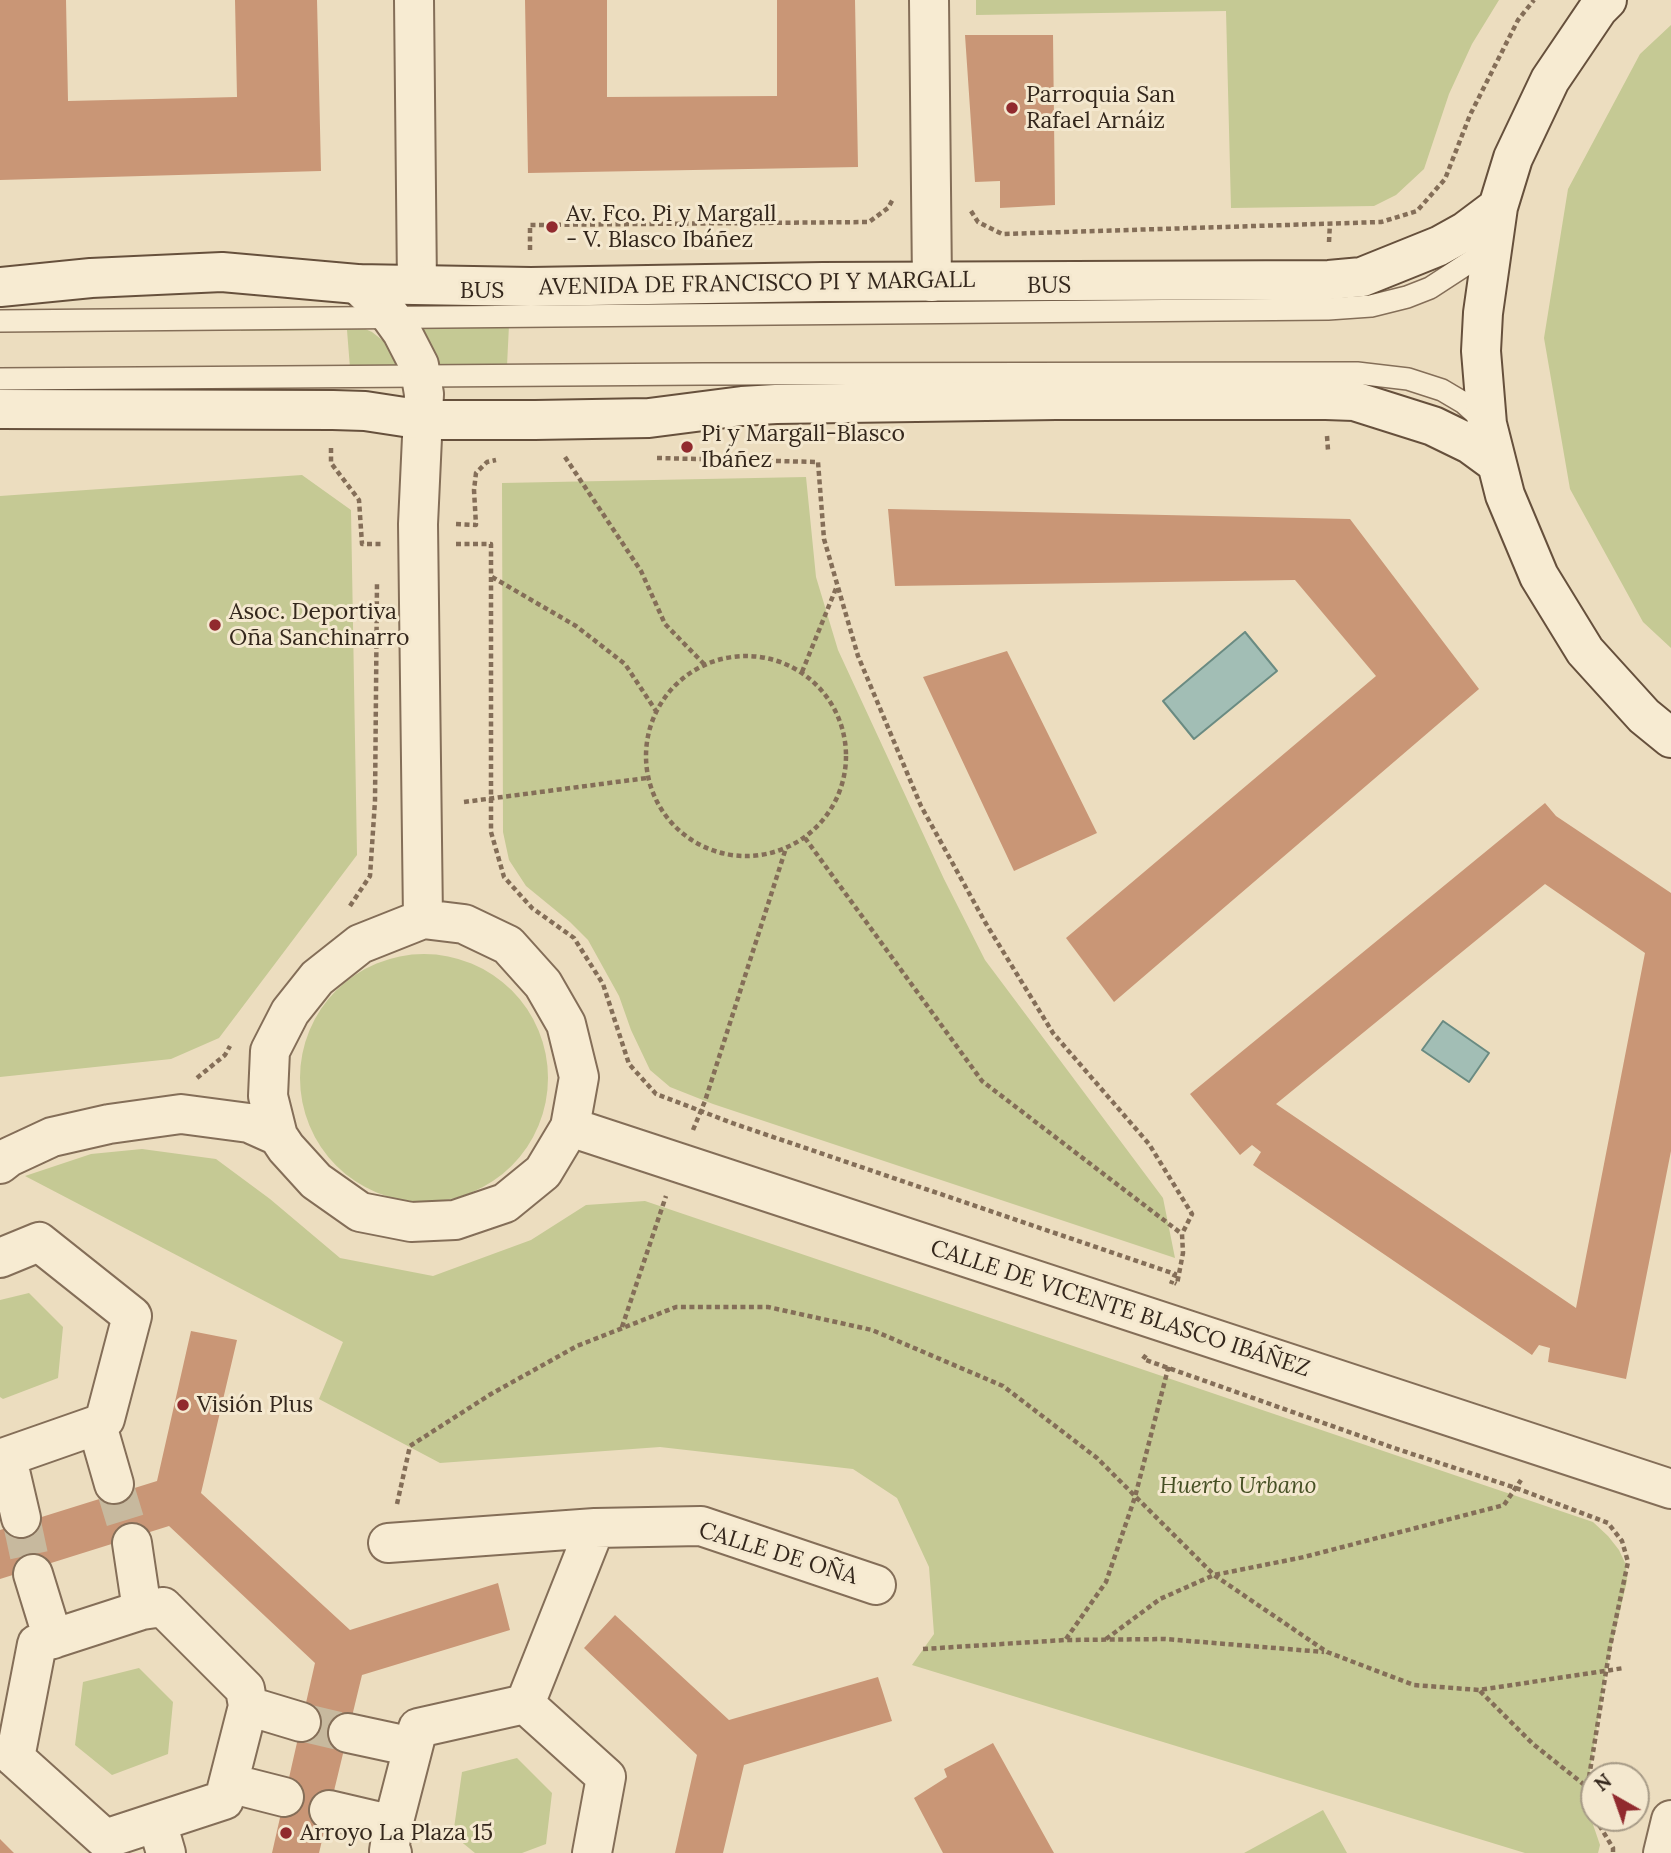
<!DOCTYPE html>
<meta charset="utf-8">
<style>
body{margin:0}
#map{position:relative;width:1671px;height:1853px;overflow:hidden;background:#ecddbf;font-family:Lora,serif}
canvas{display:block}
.north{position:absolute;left:1580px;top:1762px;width:70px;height:70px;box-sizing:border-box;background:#f4e8cf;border:2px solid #a79b87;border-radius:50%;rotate:320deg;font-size:19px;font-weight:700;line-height:28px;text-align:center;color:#34271c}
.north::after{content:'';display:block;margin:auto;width:24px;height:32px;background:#912a2e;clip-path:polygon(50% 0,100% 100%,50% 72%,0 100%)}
</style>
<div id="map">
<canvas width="1671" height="1853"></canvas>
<div class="north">N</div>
</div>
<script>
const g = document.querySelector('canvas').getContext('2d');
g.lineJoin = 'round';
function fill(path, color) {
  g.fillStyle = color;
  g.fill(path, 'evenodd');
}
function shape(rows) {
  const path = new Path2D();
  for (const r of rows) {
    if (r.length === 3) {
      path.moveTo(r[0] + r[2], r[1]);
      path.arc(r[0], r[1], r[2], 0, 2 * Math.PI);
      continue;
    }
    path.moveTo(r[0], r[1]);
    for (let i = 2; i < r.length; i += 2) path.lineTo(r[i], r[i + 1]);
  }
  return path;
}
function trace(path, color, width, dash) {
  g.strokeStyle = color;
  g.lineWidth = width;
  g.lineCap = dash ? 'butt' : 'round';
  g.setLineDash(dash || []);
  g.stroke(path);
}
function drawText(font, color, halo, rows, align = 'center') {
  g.font = font + ' Lora,serif';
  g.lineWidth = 6;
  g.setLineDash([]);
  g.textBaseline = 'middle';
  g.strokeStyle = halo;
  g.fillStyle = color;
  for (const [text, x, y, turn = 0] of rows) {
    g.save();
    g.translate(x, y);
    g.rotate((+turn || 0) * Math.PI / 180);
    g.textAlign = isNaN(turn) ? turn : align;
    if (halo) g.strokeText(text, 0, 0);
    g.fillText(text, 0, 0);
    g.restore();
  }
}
const green = shape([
 [976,0,1499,0,1472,44,1449,94,1424,169,1396,195,1374,206,1231,208,1226,11,976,15],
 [1671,25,1671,648,1643,622,1570,489,1544,338,1568,189,1640,54],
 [413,325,509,325,507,366,433,365],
 [241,328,363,328,372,332,391,347,404,366,350,368,347,330,241,331],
 [302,475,351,510,357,855,219,1038,171,1059,0,1077,0,496],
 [806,477,816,577,838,650,944,879,985,960,1163,1198,1175,1258,713,1104,670,1087,650,1070,631,1030,619,996,588,940,570,922,526,886,509,860,503,832,502,483],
 [424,1078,124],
 [142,1149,216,1159,270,1199,340,1258,433,1276,531,1240,586,1205,645,1201,1593,1522,1608,1536,1619,1550,1626,1565,1627,1581,1606,1670,1585,1801,1600,1845,1598,1853,1525,1853,912,1665,934,1634,929,1567,897,1498,853,1469,660,1447,440,1463,319,1399,343,1342,25,1176,91,1154],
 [29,1293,63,1327,58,1378,3,1399,0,1397,0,1300],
 [139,1668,173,1702,168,1754,112,1775,75,1745,83,1682],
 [517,1758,552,1793,546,1844,522,1853,475,1853,453,1835,462,1772],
 [1323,1810,1347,1853,1244,1853]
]);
const water = shape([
 [1245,632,1277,671,1194,739,1163,701,1245,632],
 [1443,1021,1489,1053,1469,1082,1422,1050,1443,1021]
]);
const building = shape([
 [0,0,66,0,68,101,237,97,235,0,317,0,321,171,0,180],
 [525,0,607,0,607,97,777,96,777,0,855,0,858,167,528,173],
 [965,35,1053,35,1055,205,1000,208,1000,181,975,182],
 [888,509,1350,519,1479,689,1114,1002,1066,938,1376,676,1295,580,895,586],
 [1007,651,1097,833,1014,871,923,677],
 [1545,803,1556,816,1671,893,1671,1151,1626,1379,1548,1362,1550,1348,1539,1345,1532,1355,1253,1165,1261,1152,1252,1145,1240,1155,1190,1094],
 [1545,884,1645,953,1576,1308,1276,1104],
 [191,1331,237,1340,201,1493,350,1630,498,1583,510,1630,362,1675,319,1853,272,1853,315,1663,169,1526,0,1579,0,1530,157,1481],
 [615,1615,729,1720,878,1677,892,1721,744,1765,723,1853,675,1853,697,1755,584,1648],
 [993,1743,1054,1853,943,1853,914,1798,947,1777,944,1769],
 [0,1839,14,1853,0,1853]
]);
const streetTunnel = shape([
 [114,1484,132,1543],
 [21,1518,33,1574],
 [301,1722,348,1733]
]);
const path = shape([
 [971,211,978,222,1002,234,1381,222,1417,211,1445,179,1470,115,1518,20,1534,0],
 [1329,242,1330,222],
 [530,250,530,225,869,222,888,208,893,199],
 [1327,436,1328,450],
 [331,448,331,463,359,500,362,544,381,544],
 [565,457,641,571,665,624,704,664],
 [657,458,818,462,824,539,858,656,921,806,985,922,1053,1033,1149,1144,1192,1214,1182,1234,1183,1253,1177,1284,1175,1283],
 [456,524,476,525,474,490,476,473,487,462,496,460],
 [456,544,491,544,491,832,504,877,532,908,574,938,603,984,629,1064,656,1094,735,1124,1175,1274,1171,1284],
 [492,577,576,626,625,664,656,711],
 [746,756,100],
 [802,672,837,586],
 [464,802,647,778],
 [805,838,982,1081,1182,1234],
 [350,906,370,876,375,801,377,582],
 [197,1078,225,1055,230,1046],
 [693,1130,705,1101,786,848],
 [622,1327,666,1196],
 [1146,1355,1143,1359,1397,1449,1516,1488,1608,1523,1622,1541,1628,1562,1610,1647,1585,1802,1594,1817],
 [397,1504,410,1446,491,1394,577,1346,676,1307,768,1307,872,1330,1003,1386,1097,1458,1214,1575,1327,1652,1414,1685,1479,1690,1624,1668],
 [1066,1639,1106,1582,1135,1497,1169,1365],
 [1106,1639,1160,1599,1214,1575,1304,1557,1504,1505,1521,1480],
 [923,1649,1065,1640,1165,1639,1324,1652],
 [1480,1691,1533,1744,1587,1787,1594,1789],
 [1595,1818,1613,1848,1613,1853]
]);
const lane = shape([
 [0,321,1328,309,1371,306,1407,297,1430,288,1473,260,1491,243],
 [0,379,703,374,1357,373,1408,379,1442,390,1464,403,1486,423]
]);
const street = shape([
 [414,0,417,285],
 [929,0,932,282],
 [357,284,389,314,402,332,419,365,424,394,418,524,423,919],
 [423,919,464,924,508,945,543,984,566,1024,579,1077,570,1127,543,1172,505,1203,455,1220,411,1222,360,1212,316,1181,286,1148,278,1136,268,1096,270,1051,290,1012,317,978,360,944,423,919],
 [570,1127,1671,1489],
 [0,1164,9,1157,52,1137,109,1124,181,1114,249,1123,278,1136],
 [0,1258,39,1242,132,1316,105,1419,97,1425,0,1459],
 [97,1425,114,1484],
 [7,1458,21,1518],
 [132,1543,142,1610],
 [388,1543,595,1528,701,1526,876,1585],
 [33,1574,53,1639],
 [163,1607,245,1689,248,1706,224,1800,105,1839,15,1758,37,1644,142,1610,163,1607],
 [525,1704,595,1528],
 [248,1706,301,1722],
 [348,1733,413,1747],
 [229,1783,284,1797],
 [329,1810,393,1825],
 [157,1822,166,1853],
 [392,1853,389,1851,393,1825,418,1728,525,1704,606,1777,592,1853],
 [1663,1853,1671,1820]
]);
const secondary = shape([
 [1607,0,1598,9,1550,80,1513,158,1498,207,1483,313,1481,351,1487,424,1505,495,1539,576,1585,651,1644,716,1671,738],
 [0,287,91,278,222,272,357,284,531,287,823,282,1329,280,1362,277,1439,246,1466,231,1498,207],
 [0,409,333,410,365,411,424,420,535,420,649,418,742,406,776,404,1056,400,1326,400,1354,401,1433,426,1470,444,1496,463]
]);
const markers = [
 [1012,108,7,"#912a2e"],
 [552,227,7,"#912a2e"],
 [687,447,7,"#912a2e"],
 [215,625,7,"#912a2e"],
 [183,1405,7,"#912a2e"],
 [286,1833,7,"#912a2e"]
];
const poiNames = [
 ["Parroquia San",1026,95],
 ["Rafael Arnáiz",1026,121],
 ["Av. Fco. Pi y Margall",566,214],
 ["- V. Blasco Ibáñez",566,240],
 ["Pi y Margall-Blasco",701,434],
 ["Ibáñez",701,460],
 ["Asoc. Deportiva",229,612],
 ["Oña Sanchinarro",229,638],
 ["Visión Plus",197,1405],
 ["Arroyo La Plaza 15",300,1833]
];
const streetNames = [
 ["AVENIDA DE FRANCISCO PI Y MARGALL",757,284,-1],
 ["BUS",1049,286,-1],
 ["BUS",482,291],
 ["CALLE DE VICENTE BLASCO IBÁÑEZ",1120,1309,18],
 ["CALLE DE OÑA",778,1554,17]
];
const parkNames = [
 ["Huerto Urbano",1238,1486]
];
fill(green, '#c5c994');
fill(water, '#a2beb5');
trace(water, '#6a8b82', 2);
fill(building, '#c99676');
trace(streetTunnel, '#c7b99e', 38, [38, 19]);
trace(lane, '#846e58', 24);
trace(street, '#846e58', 42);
trace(secondary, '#66503c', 42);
trace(path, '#846e58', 4.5, [5, 3.5]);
trace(lane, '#f7ebd2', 21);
trace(street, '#f7ebd2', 38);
trace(secondary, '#f7ebd2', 38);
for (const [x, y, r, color] of markers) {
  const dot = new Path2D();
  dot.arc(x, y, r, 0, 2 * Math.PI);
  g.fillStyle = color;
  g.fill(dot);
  trace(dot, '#f4e8cf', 2.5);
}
drawText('23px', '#34271c', '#f4e8cf', poiNames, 'left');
drawText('23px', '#34271c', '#f4e8cf', streetNames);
drawText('italic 23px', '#465024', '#f4e8cf', parkNames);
</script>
